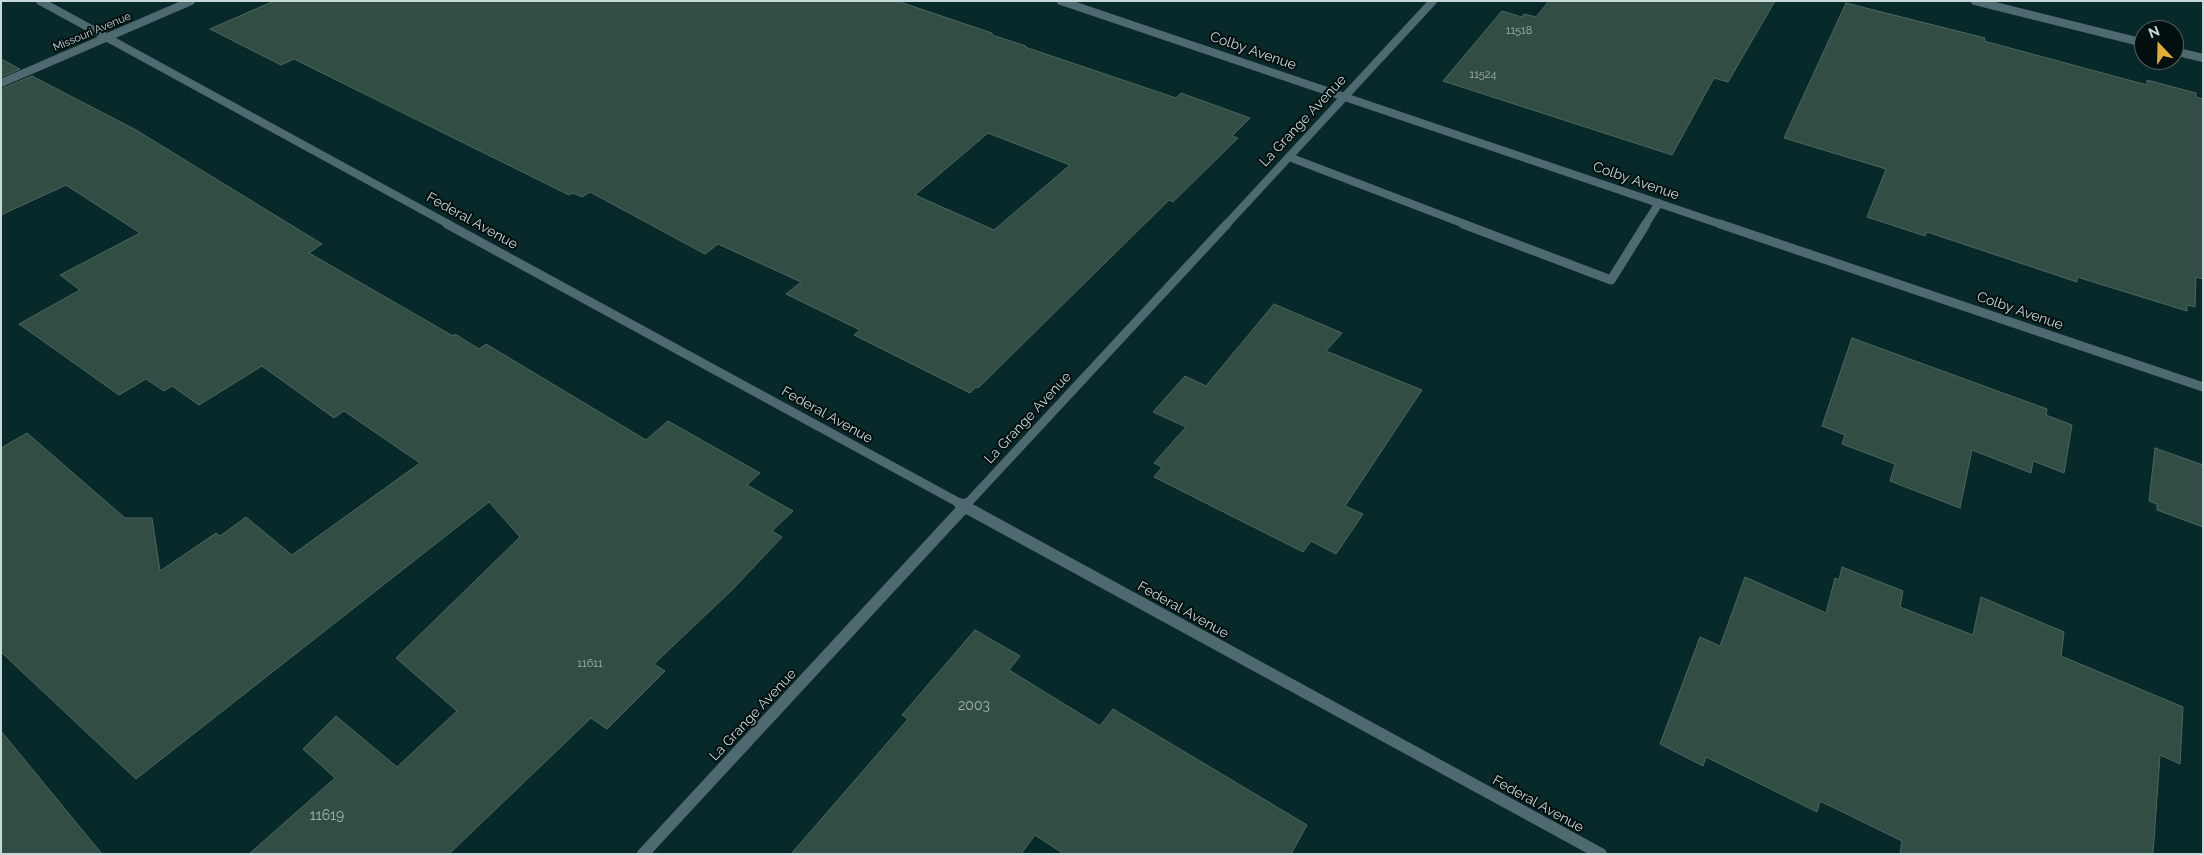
<!DOCTYPE html>
<style>
body{margin:0}
#map{position:relative;width:2204px;height:855px;overflow:hidden;background:#082929;font-family:Raleway,sans-serif}
canvas{display:block}
.frame{position:absolute;inset:0;border:2px solid #c6d8d7;pointer-events:none}
.north{position:absolute;left:2134px;top:20px;width:50px;height:50px;box-sizing:border-box;background:#040f0f;border:1px solid #525f5f;border-radius:50%;rotate:339deg;font-size:14px;font-weight:700;line-height:20px;text-align:center;color:#c6d8d7}
.north::after{content:'';display:block;margin:auto;width:18px;height:22px;background:#e2ae34;clip-path:polygon(50% 0,100% 100%,50% 72%,0 100%)}
</style>
<div id="map">
<canvas width="2204" height="855"></canvas>
<div class="frame"></div>
<div class="north">N</div>
</div>
<script>
const g = document.querySelector('canvas').getContext('2d');
g.lineJoin = 'round';
function fill(path, color) {
  g.fillStyle = color;
  g.fill(path, 'evenodd');
}
function shape(rows) {
  const path = new Path2D();
  for (const r of rows) {
    path.moveTo(r[0], r[1]);
    for (let i = 2; i < r.length; i += 2) path.lineTo(r[i], r[i + 1]);
  }
  return path;
}
function trace(path, color, width, dash) {
  g.strokeStyle = color;
  g.lineWidth = width;
  g.lineCap = dash ? 'butt' : 'round';
  g.setLineDash(dash || []);
  g.stroke(path);
}
function drawText(font, color, halo, rows, align = 'center') {
  g.font = font + ' Raleway,sans-serif';
  g.lineWidth = 4;
  g.setLineDash([]);
  g.textBaseline = 'middle';
  g.strokeStyle = halo;
  g.fillStyle = color;
  for (const [text, x, y, turn = 0] of rows) {
    g.save();
    g.translate(x, y);
    g.rotate((+turn || 0) * Math.PI / 180);
    g.textAlign = isNaN(turn) ? turn : align;
    if (halo) g.strokeText(text, 0, 0);
    g.fillText(text, 0, 0);
    g.restore();
  }
}
const building = shape([
 [274,1,897,1,992,33,992,35,1026,46,1025,47,1176,98,1181,93,1250,118,1232,136,1238,138,1173,202,1169,200,978,388,976,387,970,393,854,335,860,330,786,294,801,282,718,244,705,254,590,192,582,197,573,193,569,195,294,59,281,65,210,29,274,1],
 [988,133,1070,165,994,230,915,195,988,133],
 [1549,1,1775,1,1728,82,1714,78,1672,155,1443,81,1502,11,1522,17,1524,14,1536,17,1549,1],
 [1846,3,1985,38,1984,41,2147,85,2147,80,2196,93,2196,97,2203,99,2203,279,2196,277,2195,307,2187,305,2187,311,2077,277,2077,282,1927,232,1925,236,1867,217,1886,169,1784,138,1846,3],
 [1,59,20,69,1,77,1,59],
 [32,76,136,130,322,244,309,253,453,336,455,334,479,349,486,344,646,440,668,421,760,473,747,485,793,511,772,531,782,537,732,590,654,664,665,671,607,729,591,718,449,854,249,854,335,778,303,749,336,716,397,767,457,711,396,658,520,537,489,502,136,779,1,652,1,448,27,433,125,518,152,518,160,571,216,533,220,536,246,517,292,555,420,463,344,411,334,418,262,366,199,405,172,386,164,391,146,379,119,395,19,324,80,290,60,275,140,233,66,185,1,215,1,89,32,76],
 [1274,304,1342,333,1326,351,1422,390,1345,506,1363,514,1336,554,1311,541,1303,552,1154,477,1162,467,1154,463,1186,427,1153,412,1185,376,1206,386,1274,304],
 [1852,338,2047,409,2046,415,2072,425,2064,473,2033,461,2031,473,1972,450,1960,508,1890,481,1895,464,1842,444,1845,435,1822,426,1852,338],
 [2155,448,2203,465,2203,527,2157,510,2157,504,2149,501,2155,448],
 [1842,567,1903,591,1900,607,1973,635,1981,597,2064,632,2061,656,2183,707,2180,764,2160,755,2153,854,1900,854,1902,841,1820,801,1817,812,1706,757,1703,766,1660,744,1700,637,1720,646,1745,577,1826,613,1835,578,1839,580,1842,567],
 [975,630,1020,656,1009,670,1100,726,1113,709,1307,825,1291,854,1064,854,1035,835,1021,854,791,854,908,719,902,715,975,630],
 [1,731,102,854,1,854,1,731]
]);
const laneFar1 = shape([
 [1289,157,1467,225],
 [1645,225,1659,203]
]);
const lane = shape([
 [1463,224,1611,280,1646,224]
]);
const streetFar2 = shape([
 [40,1,450,225],
 [1061,1,1723,225],
 [1975,1,2144,43],
 [2174,51,2203,58],
 [1,83,191,1],
 [1226,225,1433,1]
]);
const streetFar1 = shape([
 [447,224,963,505],
 [1720,224,2203,387],
 [966,505,1227,224]
]);
const street = shape([
 [960,504,1601,854],
 [643,854,967,504]
]);
const numberNames = [
 ["11518",1519,31],
 ["11524",1483,75],
 ["11611",590,664]
];
const farStreetnames = [
 ["Missouri Avenue",92,32,-23]
];
const streetNames = [
 ["Colby Avenue",1253,51,19],
 ["La Grange Avenue",1303,121,-47],
 ["Colby Avenue",1636,181,19],
 ["Federal Avenue",472,221,29],
 ["Colby Avenue",2020,311,19],
 ["Federal Avenue",827,415,29],
 ["La Grange Avenue",1028,418,-47],
 ["Federal Avenue",1183,610,29],
 ["La Grange Avenue",753,715,-47],
 ["Federal Avenue",1538,804,29]
];
const nearNumbernames = [
 ["2003",974,706],
 ["11619",327,816]
];
fill(building, '#314d44');
trace(building, '#4b685e', 1);
trace(laneFar1, '#4e6970', 8);
trace(lane, '#4e6970', 9);
trace(streetFar2, '#4e6970', 8);
trace(streetFar1, '#4e6970', 9);
trace(street, '#4e6970', 12);
drawText('11px', '#a1b5b2', null, numberNames);
drawText('11px', '#c6d8d7', '#040f0f', farStreetnames);
drawText('14px', '#c6d8d7', '#040f0f', streetNames);
drawText('14px', '#a1b5b2', null, nearNumbernames);
</script>
